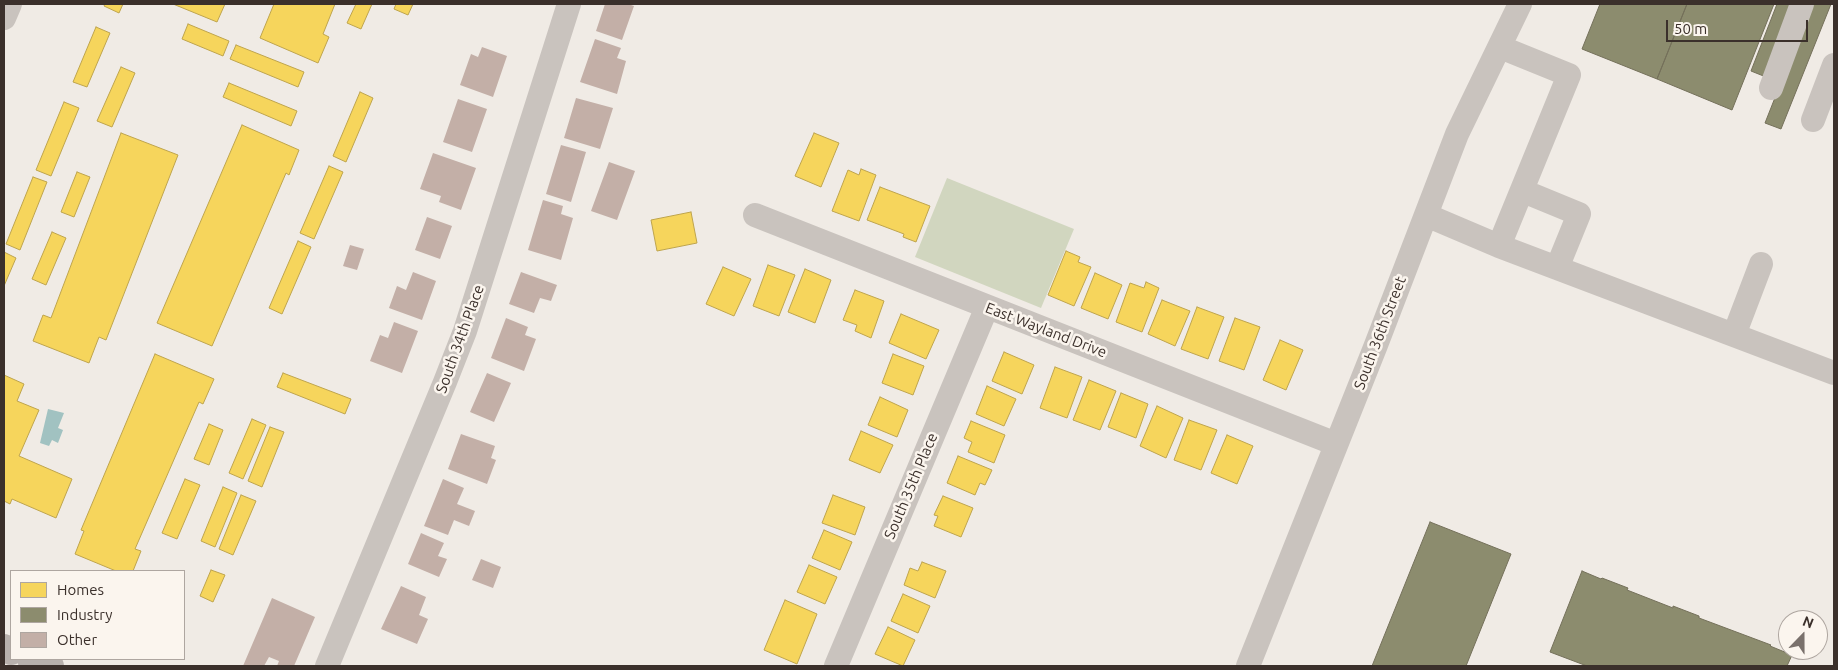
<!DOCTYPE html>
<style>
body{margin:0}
#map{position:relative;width:1838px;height:670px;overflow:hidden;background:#f0ebe5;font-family:Ubuntu,sans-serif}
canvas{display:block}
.frame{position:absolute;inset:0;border:5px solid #3b302b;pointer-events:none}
.legend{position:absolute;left:10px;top:570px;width:175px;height:90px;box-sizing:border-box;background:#fbf5ee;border:1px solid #aea6a0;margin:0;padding:6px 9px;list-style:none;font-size:15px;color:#3b302b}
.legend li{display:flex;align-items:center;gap:10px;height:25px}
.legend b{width:25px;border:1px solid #aea6a0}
.north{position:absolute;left:1778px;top:610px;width:50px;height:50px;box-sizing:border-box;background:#fbf5ee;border:1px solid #aea6a0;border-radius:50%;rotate:22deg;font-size:14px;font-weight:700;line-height:20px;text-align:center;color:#3b302b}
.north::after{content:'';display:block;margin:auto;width:18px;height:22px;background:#7a716c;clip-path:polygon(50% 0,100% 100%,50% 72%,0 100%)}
.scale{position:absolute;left:1666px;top:20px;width:142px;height:22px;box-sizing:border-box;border:2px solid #3b302b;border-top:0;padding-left:6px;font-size:15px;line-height:18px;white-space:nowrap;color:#3b302b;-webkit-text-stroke:4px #fbf5ee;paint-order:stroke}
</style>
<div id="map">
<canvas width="1838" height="670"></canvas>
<div class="frame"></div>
<ul class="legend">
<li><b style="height:14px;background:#f6d55c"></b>Homes</li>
<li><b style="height:14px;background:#8c8c6e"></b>Industry</li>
<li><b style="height:14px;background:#c3afa7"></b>Other</li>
</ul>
<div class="north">N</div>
<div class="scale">50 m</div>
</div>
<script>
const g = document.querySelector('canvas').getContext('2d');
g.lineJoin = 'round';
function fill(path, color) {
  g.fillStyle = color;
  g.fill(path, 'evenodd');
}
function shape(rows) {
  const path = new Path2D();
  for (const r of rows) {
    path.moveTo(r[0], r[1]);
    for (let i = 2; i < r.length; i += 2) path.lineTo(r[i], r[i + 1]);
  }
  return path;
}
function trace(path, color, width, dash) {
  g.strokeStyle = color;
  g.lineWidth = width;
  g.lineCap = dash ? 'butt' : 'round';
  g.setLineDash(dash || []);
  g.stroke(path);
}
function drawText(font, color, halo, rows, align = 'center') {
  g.font = font + ' Ubuntu,sans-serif';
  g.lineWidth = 5;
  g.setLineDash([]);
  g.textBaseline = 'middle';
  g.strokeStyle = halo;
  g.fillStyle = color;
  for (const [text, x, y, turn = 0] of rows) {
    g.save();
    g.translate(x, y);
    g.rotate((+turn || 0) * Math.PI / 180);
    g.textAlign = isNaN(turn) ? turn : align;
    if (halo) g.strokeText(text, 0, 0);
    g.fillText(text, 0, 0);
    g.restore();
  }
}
const green = shape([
 [947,178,1074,229,1041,308,915,257]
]);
const water = shape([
 [48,409,64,413,58,428,63,430,58,443,52,440,49,446,40,443]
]);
const homes = shape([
 [105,4,123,4,119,13,104,6,105,4],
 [173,4,225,4,217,22,173,4],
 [274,4,335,4,323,34,329,37,318,63,260,38,274,4],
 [356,4,372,4,361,29,347,23,356,4],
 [396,4,413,4,408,15,394,9,396,4],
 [188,24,229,41,223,56,182,39,188,24],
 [96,27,110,33,87,87,73,82,96,27],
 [236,45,304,72,298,87,230,59,236,45],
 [121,67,135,73,112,127,97,121,121,67],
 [229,83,297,111,291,126,223,97,229,83],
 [360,92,373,98,346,162,333,156,360,92],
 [64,102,79,108,51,176,36,170,64,102],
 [242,125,299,150,289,175,286,173,212,346,157,323,242,125],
 [121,133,178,155,106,340,99,337,89,363,33,341,43,315,51,318,121,133],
 [814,133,839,143,821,187,795,176,814,133],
 [329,166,343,172,314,239,300,233,329,166],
 [861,169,876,175,859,221,832,211,848,170,859,175,861,169],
 [77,172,90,177,74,217,61,212,77,172],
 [33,177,47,182,20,250,6,244,33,177],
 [880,187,930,206,916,242,903,237,904,234,867,220,880,187],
 [691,212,697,243,657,251,651,220,691,212],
 [52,232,66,238,46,285,32,279,52,232],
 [298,241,311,247,282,314,269,308,298,241],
 [1066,251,1080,257,1078,262,1091,267,1074,306,1048,295,1066,251],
 [4,252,16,258,4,286,4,252],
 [768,265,795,275,779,316,753,306,768,265],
 [723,267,751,279,734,316,706,304,723,267],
 [805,269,831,280,815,323,788,312,805,269],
 [1095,273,1122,285,1108,319,1081,308,1095,273],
 [1146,282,1159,288,1142,332,1116,322,1130,283,1144,288,1146,282],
 [855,290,884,301,871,338,855,331,857,325,843,320,855,290],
 [1162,300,1190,311,1175,346,1148,334,1162,300],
 [1197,307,1224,317,1208,359,1181,349,1197,307],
 [901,314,939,330,926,359,889,343,901,314],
 [1235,318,1260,327,1244,370,1219,361,1235,318],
 [1280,340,1303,350,1286,390,1263,380,1280,340],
 [1004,352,1034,365,1022,394,992,381,1004,352],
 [155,354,214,379,203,404,199,402,135,549,141,551,133,571,116,571,75,554,84,531,81,530,155,354],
 [893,354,924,366,913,395,882,383,893,354],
 [1055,367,1082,377,1067,418,1040,408,1055,367],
 [283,373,351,399,345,414,277,387,283,373],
 [4,375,24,384,17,401,39,410,19,456,72,479,56,518,12,499,10,504,4,501,4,375],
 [1089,380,1116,391,1100,430,1073,420,1089,380],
 [987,386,1016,399,1004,426,976,414,987,386],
 [1121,393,1148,404,1136,438,1108,427,1121,393],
 [880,397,908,410,897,437,868,425,880,397],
 [1157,406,1183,418,1166,458,1140,446,1157,406],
 [252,419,266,425,243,479,229,473,252,419],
 [1189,420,1217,430,1201,470,1174,460,1189,420],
 [971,421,1005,435,994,463,968,452,972,442,964,438,971,421],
 [209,424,223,430,209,465,194,459,209,424],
 [270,427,284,432,262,487,248,481,270,427],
 [861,431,893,445,880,473,849,460,861,431],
 [1227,435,1253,446,1237,484,1211,473,1227,435],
 [958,456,992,470,985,485,980,483,975,495,947,483,958,456],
 [185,479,200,485,177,539,162,533,185,479],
 [223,487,237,493,215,547,201,541,223,487],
 [241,495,256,501,233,555,219,549,241,495],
 [833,495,865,507,855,535,822,523,833,495],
 [943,496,973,508,961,537,934,526,938,516,934,515,943,496],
 [824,530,852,542,840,570,812,558,824,530],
 [922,562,946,571,935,598,904,585,910,568,918,571,922,562],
 [809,565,837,577,825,604,797,592,809,565],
 [211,570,225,575,213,602,200,596,211,570],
 [903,594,930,606,918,633,891,621,903,594],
 [785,600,817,614,797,664,764,650,785,600],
 [888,627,915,640,903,666,875,654,888,627]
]);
const industry = shape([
 [1600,4,1687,4,1657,79,1582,49,1600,4],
 [1687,4,1774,4,1732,110,1657,79,1687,4],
 [1777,4,1794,4,1766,77,1751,71,1777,4],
 [1812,4,1831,4,1781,129,1765,123,1812,4],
 [1430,522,1511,554,1466,666,1372,666,1430,522],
 [1582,571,1601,579,1602,578,1628,588,1627,590,1673,608,1673,606,1699,616,1699,618,1771,645,1770,646,1792,655,1787,666,1587,666,1550,652,1582,571]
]);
const building = shape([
 [605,4,628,4,634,6,622,40,596,31],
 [595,39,621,48,617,58,626,61,617,94,580,82],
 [482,47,507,56,493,97,460,85,471,54,478,57],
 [576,98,613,108,600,149,564,138],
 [458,99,487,109,472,152,443,142],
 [561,145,586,152,571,202,546,194],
 [433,153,476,168,461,210,439,202,441,196,420,189],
 [609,162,635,171,617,220,591,211],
 [543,200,563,206,561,214,573,218,561,260,528,250],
 [427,217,452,226,440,259,415,250],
 [350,245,364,249,357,270,343,266],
 [413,272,436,281,422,320,389,308,397,286,406,290],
 [521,272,557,285,551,301,540,298,534,313,509,304],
 [506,318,528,327,525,335,536,339,524,371,491,358],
 [394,322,418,331,402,373,370,361,380,335,388,338],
 [487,373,511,383,494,422,470,412],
 [461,434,495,446,491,458,496,460,487,484,448,469],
 [443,479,464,488,457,504,475,511,469,526,454,520,448,535,424,526],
 [421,533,444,543,438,556,447,559,439,577,408,564],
 [481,559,501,567,493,588,472,580],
 [401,586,426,597,419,615,428,619,417,644,381,629],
 [272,598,315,617,294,666,277,666,279,661,269,657,264,666,243,666]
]);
const minor = shape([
 [4,18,10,4],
 [1771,88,1802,4],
 [1813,120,1834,65],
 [755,215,1336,444],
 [1426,215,1499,246,1569,75,1500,47],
 [1499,246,1557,268,1579,214,1523,191],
 [1557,268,1834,373],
 [1734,335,1761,264],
 [327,666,445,382,465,331,569,4],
 [836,666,987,307],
 [1248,666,1376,345,1457,134,1520,4]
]);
const major = shape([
 [4,648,11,651],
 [31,659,50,666]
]);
const streetNames = [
 ["East Wayland Drive",1046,330,21],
 ["South 36th Street",1380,333,-69],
 ["South 34th Place",460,339,-70],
 ["South 35th Place",911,486,-67]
];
fill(green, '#d1d6bf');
fill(water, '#a1c2c1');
fill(homes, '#f6d55c');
trace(homes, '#bea44d', 1);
fill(industry, '#8c8c6e');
trace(industry, '#74705a', 1);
fill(building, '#c3afa7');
trace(minor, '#c9c3be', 24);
trace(major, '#b8b1ad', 28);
drawText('15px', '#3b302b', '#fbf5ee', streetNames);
</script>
